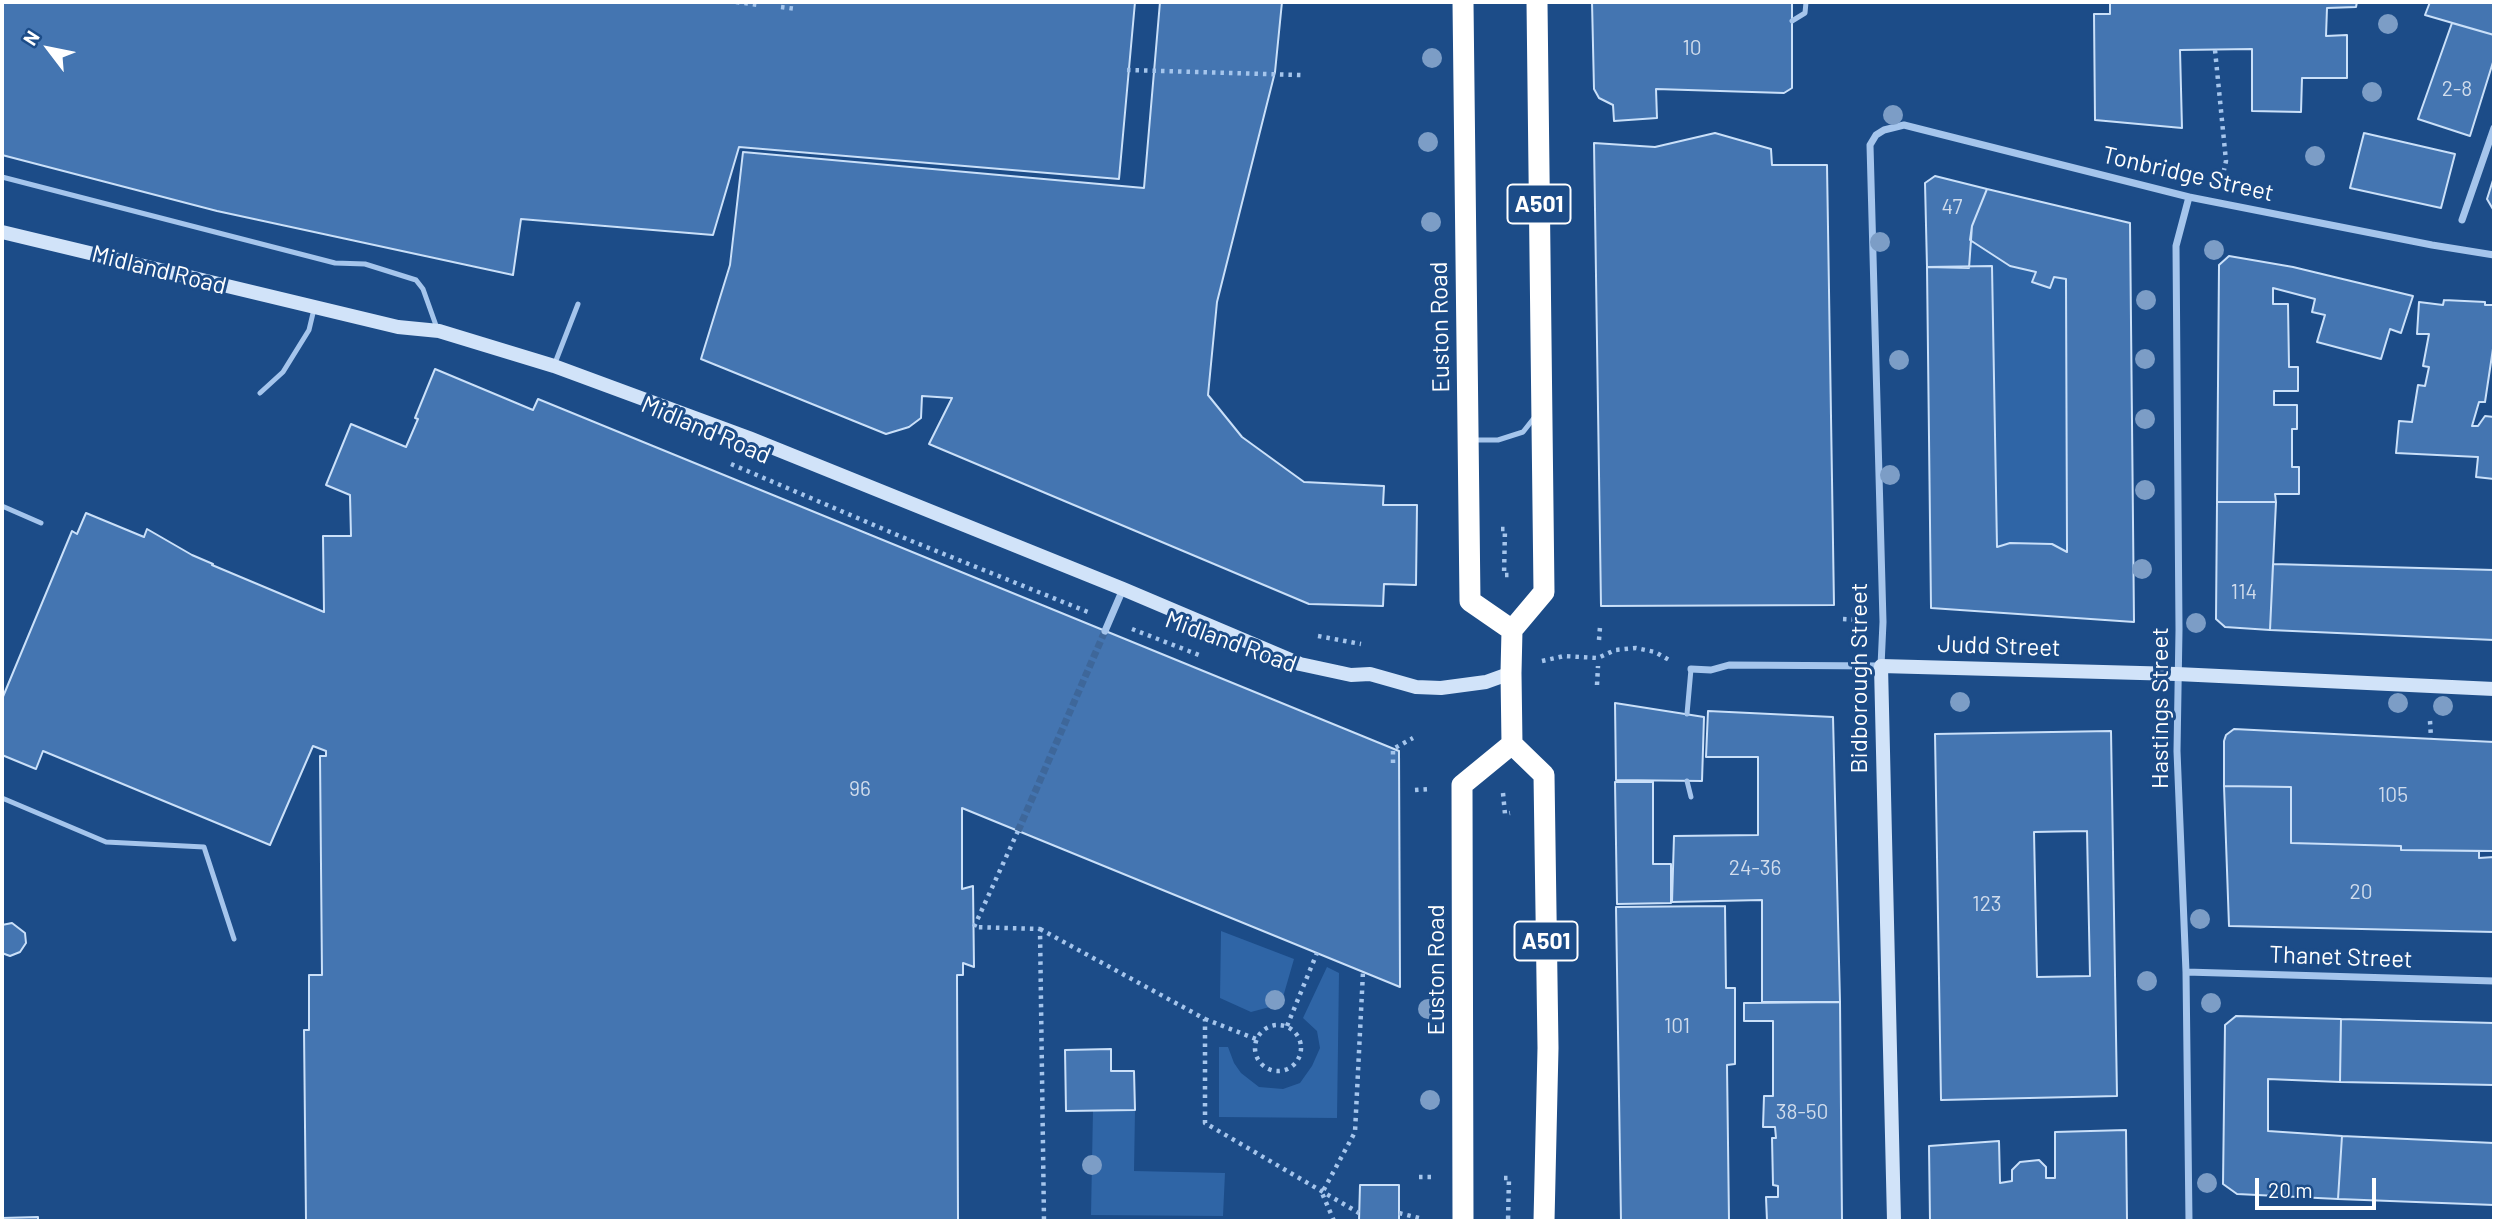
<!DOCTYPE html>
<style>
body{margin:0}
#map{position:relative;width:2496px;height:1223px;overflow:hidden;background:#1c4c88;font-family:Barlow,sans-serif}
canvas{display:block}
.frame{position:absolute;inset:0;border:4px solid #fff;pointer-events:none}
.north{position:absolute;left:14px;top:14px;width:70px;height:70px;-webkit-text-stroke:5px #1c4c88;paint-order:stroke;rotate:302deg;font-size:19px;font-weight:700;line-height:28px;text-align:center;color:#fff}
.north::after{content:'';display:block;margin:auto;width:24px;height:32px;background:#fff;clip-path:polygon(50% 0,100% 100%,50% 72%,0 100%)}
.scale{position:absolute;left:2255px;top:1178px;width:121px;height:32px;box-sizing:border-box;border:4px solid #fff;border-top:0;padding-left:9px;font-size:21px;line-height:24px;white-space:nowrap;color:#fff;-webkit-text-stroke:5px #1c4c88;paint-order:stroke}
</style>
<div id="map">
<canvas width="2496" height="1223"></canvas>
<div class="frame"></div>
<div class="north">N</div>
<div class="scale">20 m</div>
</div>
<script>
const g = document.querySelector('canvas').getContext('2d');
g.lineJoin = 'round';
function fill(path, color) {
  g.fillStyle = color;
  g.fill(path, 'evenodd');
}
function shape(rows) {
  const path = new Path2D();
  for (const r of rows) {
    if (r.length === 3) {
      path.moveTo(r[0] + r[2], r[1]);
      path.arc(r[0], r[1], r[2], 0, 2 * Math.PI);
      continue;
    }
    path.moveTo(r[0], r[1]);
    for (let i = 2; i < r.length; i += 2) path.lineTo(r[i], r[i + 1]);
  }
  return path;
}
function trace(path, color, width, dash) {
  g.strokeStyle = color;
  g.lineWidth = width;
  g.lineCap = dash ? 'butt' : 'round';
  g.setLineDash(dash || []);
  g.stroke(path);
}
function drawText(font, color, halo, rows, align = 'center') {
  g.font = font + ' Barlow,sans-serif';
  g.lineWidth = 6;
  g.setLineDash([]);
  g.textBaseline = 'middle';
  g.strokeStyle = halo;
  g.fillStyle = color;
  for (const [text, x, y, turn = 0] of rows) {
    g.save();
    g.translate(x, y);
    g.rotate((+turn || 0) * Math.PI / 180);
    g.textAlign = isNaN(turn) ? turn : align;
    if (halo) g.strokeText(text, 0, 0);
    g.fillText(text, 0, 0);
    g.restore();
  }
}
const green = shape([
 [1970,240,2010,266,2036,272,2033,282,2050,288,2054,277,2066,279,2067,552,2052,544,2010,543,1997,547,1992,267,1969,268],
 [1221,931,1294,959,1281,1004,1251,1012,1220,998],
 [1327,967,1339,973,1337,1118,1219,1117,1219,1047,1228,1047,1234,1063,1241,1073,1259,1087,1283,1089,1300,1083,1312,1066,1320,1048,1317,1031,1303,1018],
 [1093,1110,1135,1110,1134,1171,1225,1173,1223,1216,1091,1215]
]);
const building = shape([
 [2,2,1135,2,1119,179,739,147,713,235,521,219,513,275,217,211,2,155,2,2],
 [1160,2,1282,2,1275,72,1217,302,1208,395,1242,437,1304,482,1384,486,1383,505,1417,505,1416,585,1384,584,1383,606,1309,604,929,444,952,398,922,396,921,418,909,427,886,434,701,359,730,265,743,152,1144,188,1160,2],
 [1592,2,1792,2,1792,88,1784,93,1656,89,1657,118,1614,121,1613,105,1599,98,1594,89,1592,2],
 [2110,2,2357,2,2356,7,2327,8,2326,36,2347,35,2347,78,2302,78,2301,112,2252,111,2252,49,2180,50,2182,128,2095,120,2094,14,2110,14,2110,2],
 [2430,2,2494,2,2494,35,2425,15,2430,2],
 [2452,23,2494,35,2494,59,2470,136,2418,119,2452,23],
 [1715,133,1771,149,1772,165,1827,165,1834,605,1601,606,1594,143,1655,147,1715,133],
 [2364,133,2455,154,2441,208,2350,188,2364,133],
 [1935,176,1987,189,1972,226,1969,268,1927,267,1925,183,1935,176],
 [2494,177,2494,211,2487,199,2494,177],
 [1987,189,2130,223,2134,622,1931,608,1927,267,1992,266,1997,547,2010,543,2052,544,2067,552,2066,279,2054,277,2050,288,2032,282,2036,272,2010,266,1970,240,1972,226,1987,189],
 [2229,256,2293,267,2413,296,2401,333,2390,329,2381,359,2317,342,2325,315,2312,312,2315,299,2273,288,2273,304,2288,304,2289,367,2298,367,2298,391,2274,391,2274,405,2297,405,2297,429,2292,429,2292,467,2299,467,2299,494,2275,494,2276,502,2217,502,2219,265,2229,256],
 [2444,300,2485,302,2485,305,2494,305,2494,342,2485,402,2479,402,2472,426,2478,426,2485,416,2494,417,2494,479,2476,477,2478,457,2396,453,2399,421,2412,422,2418,385,2425,386,2429,367,2423,366,2429,334,2417,334,2419,302,2443,305,2444,300],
 [435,369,533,410,538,399,1399,751,1400,987,962,808,962,889,973,886,974,967,963,963,963,975,957,975,958,1221,306,1221,304,1030,309,1030,309,975,322,975,320,756,326,756,326,751,313,746,270,845,43,751,36,769,2,755,2,699,72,531,77,534,86,513,144,537,147,529,192,555,213,564,212,565,324,612,323,536,351,536,350,495,326,485,351,424,406,447,418,419,415,418,435,369],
 [2217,502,2276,502,2270,630,2225,627,2216,619,2217,502],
 [2273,564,2494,570,2494,640,2270,630,2273,564],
 [1615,703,1704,717,1702,781,1616,780,1615,703],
 [1708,711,1833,717,1840,1002,1762,1002,1762,900,1672,902,1674,836,1758,835,1758,757,1706,757,1708,711],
 [2234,729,2494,742,2494,851,2401,850,2401,846,2291,843,2291,787,2224,786,2224,741,2226,735,2234,729],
 [2111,731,2117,1096,1941,1100,1935,734,2111,731],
 [2087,831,2090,976,2037,977,2034,832,2087,831],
 [1615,782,1653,782,1653,864,1671,864,1671,903,1617,904,1615,782],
 [2224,786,2291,787,2291,843,2401,846,2401,850,2479,851,2479,858,2494,857,2494,932,2229,926,2224,786],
 [1725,906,1726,988,1735,988,1735,1064,1727,1065,1729,1221,1621,1221,1616,907,1725,906],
 [12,923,25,933,26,943,20,952,10,956,2,953,2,925,12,923],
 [1840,1002,1842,1221,1767,1221,1766,1197,1778,1197,1778,1186,1773,1185,1772,1138,1776,1138,1775,1127,1763,1127,1764,1096,1773,1096,1773,1021,1744,1021,1744,1003,1840,1002],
 [2236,1016,2341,1019,2340,1082,2268,1079,2268,1131,2342,1136,2338,1199,2237,1194,2223,1184,2225,1025,2236,1016],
 [2341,1019,2494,1023,2494,1085,2340,1082,2341,1019],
 [1111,1049,1111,1071,1134,1071,1135,1110,1066,1111,1065,1050,1111,1049],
 [2126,1130,2127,1221,1930,1221,1929,1146,1999,1141,2000,1183,2012,1181,2012,1170,2020,1162,2039,1160,2046,1167,2046,1178,2055,1178,2055,1132,2126,1130],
 [2342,1136,2494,1143,2494,1205,2338,1199,2342,1136],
 [1360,1185,1399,1185,1399,1221,1359,1221,1360,1185],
 [38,1217,38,1221,2,1221,2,1218,38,1217]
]);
const streetTunnel = shape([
 [1018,831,1105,631]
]);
const path = shape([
 [736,2,759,5],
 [781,7,796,9],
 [2215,50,2226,161,2224,170],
 [1127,70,1301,75],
 [731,464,909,540,1088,612],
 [1501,529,1505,529,1504,575,1512,575],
 [1843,619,1860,620],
 [1132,629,1199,655],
 [1318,636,1361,644],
 [1599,640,1600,627],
 [1542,661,1564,656,1598,658,1615,650,1636,648,1655,652,1671,661],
 [1597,685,1598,666],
 [2430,721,2431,738],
 [1393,763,1393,749,1413,738],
 [1415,790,1430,789],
 [1503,793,1505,814,1510,813],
 [1018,831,974,927,1040,929,1044,1221],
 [1040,929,1205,1019,1205,1123,1359,1213],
 [1205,1019,1256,1039],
 [1278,1048,23],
 [1287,1026,1317,953],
 [1419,1177,1432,1177],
 [1504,1178,1509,1178,1508,1221],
 [1399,1213,1419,1218],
 [1334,1221,1322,1193,1355,1132,1363,972]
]);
const lane = shape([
 [1792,21,1805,13,1806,2],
 [2,177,335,263,365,264,416,280,423,289,438,331],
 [555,363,578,304],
 [260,393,283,372,309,330,314,309],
 [1472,440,1498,440,1523,432,1534,418],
 [2,506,41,523],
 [1687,714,1691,669],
 [1687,781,1691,797],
 [2,798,106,842,204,847,234,939]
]);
const street = shape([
 [2189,197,2176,246,2179,630,2177,751,2186,972,2189,1221],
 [2462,220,2494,128],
 [1105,631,1123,589],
 [1691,669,1711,670,1729,665,1881,666,1883,622,1870,145,1876,135,1884,130,1904,125,2189,197,2432,245,2494,255],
 [2186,972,2494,981]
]);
const secondary = shape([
 [2,232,398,327,439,331,554,366,749,438,1123,589,1300,664,1351,675,1370,674,1416,687,1441,688,1486,682,1511,673],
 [1894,1221,1881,666,2177,674,2494,689]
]);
const highway = shape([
 [1463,2,1470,601,1512,630],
 [1537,2,1544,592,1512,630,1511,673,1512,744,1544,775,1548,1048,1544,1221],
 [1463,1221,1462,785,1512,744]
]);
const trees = [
 [2388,24],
 [1432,58],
 [2372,92],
 [1893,115],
 [1428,142],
 [2315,156],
 [1431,222],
 [1880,242],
 [2214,250],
 [2146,300],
 [2145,359],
 [1899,360],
 [2145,419],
 [1890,475],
 [2145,490],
 [2142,569],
 [2196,623],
 [1960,702],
 [2398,703],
 [2443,706],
 [2200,919],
 [2147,981],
 [1275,1000],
 [2211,1003],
 [1428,1009],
 [1430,1100],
 [1092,1165],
 [2207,1183]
];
const numberNames = [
 ["10",1692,48],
 ["2-8",2457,89],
 ["47",1952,207],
 ["114",2244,592],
 ["96",860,789],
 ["105",2393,795],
 ["24-36",1755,868],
 ["20",2361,892],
 ["123",1987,904],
 ["101",1677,1026],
 ["38-50",1802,1112]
];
const shields = [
 [1539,204,63],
 [1546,941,63]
];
const shieldNames = [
 ["A501",1539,204],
 ["A501",1546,941]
];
const streetNames = [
 ["Tonbridge Street",2188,174,13],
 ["Midland Road",159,270,14],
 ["Euston Road",1440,327,-91],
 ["Midland Road",706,430,23],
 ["Midland Road",1231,642,20],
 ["Judd Street",1999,646,2],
 ["Bidborough Street",1859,678,-90],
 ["Hastings Street",2160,708,-90],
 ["Thanet Street",2341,957,2],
 ["Euston Road",1436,970,-90]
];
fill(green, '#2f65a6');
fill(building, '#4475b1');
trace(building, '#cae0f9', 2);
trace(streetTunnel, '#3e679a', 7, [7, 3.5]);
trace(path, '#a5c5ec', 4.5, [3.5, 5]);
trace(lane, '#a5c5ec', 5);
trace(street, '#a5c5ec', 7);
trace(secondary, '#d1e3f9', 14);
trace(highway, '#fff', 21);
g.fillStyle = '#7c9dc6';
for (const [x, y] of trees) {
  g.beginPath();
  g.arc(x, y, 10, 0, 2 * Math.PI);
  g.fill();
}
drawText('21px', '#d0dcec', null, numberNames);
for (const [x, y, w] of shields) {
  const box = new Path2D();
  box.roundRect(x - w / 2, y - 19.5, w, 39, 5);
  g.fillStyle = '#1c4c88';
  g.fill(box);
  trace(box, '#fff', 2);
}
drawText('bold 23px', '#fff', null, shieldNames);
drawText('24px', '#fff', '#1c4c88', streetNames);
</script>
